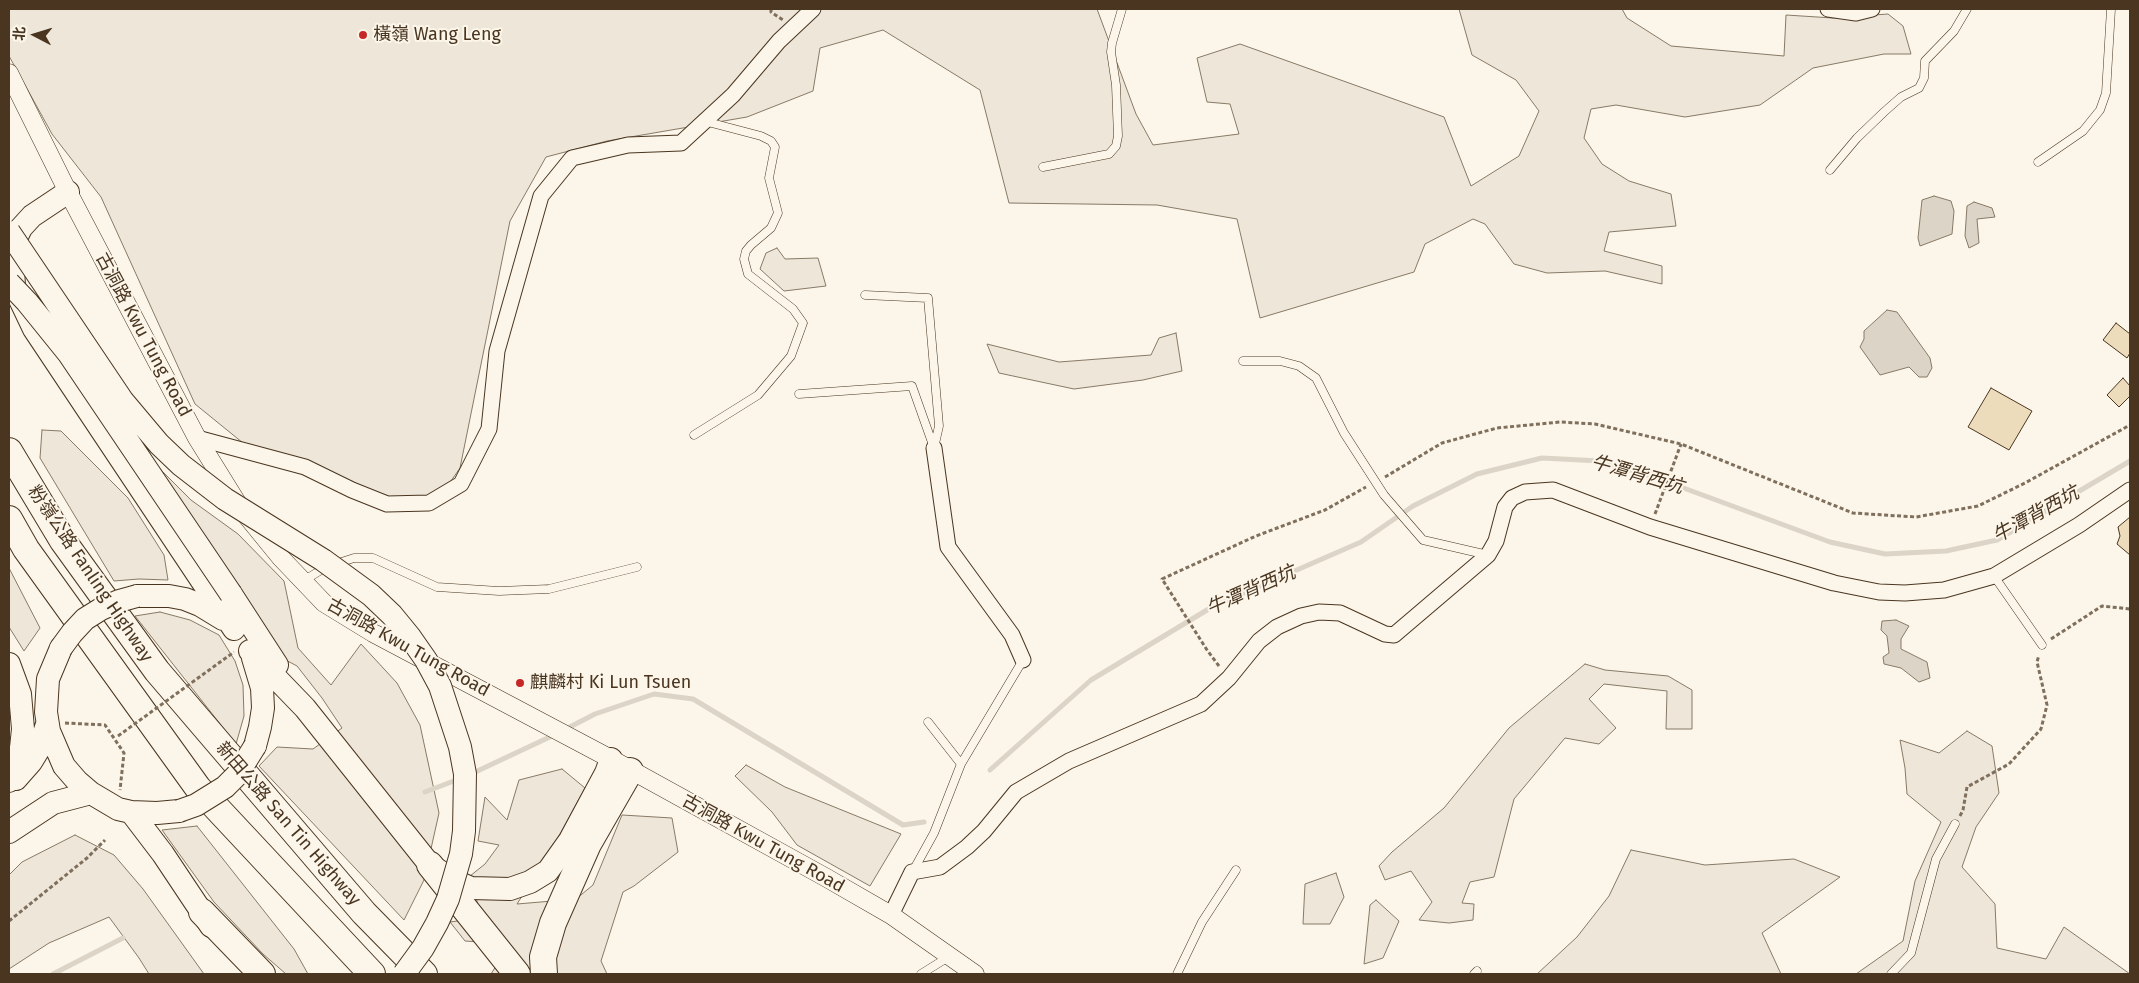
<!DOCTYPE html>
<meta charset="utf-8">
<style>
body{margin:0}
#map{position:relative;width:2139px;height:983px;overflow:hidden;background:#fbf6e9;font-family:"Fira Sans","Noto Sans SC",sans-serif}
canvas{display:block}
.frame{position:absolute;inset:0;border:10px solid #4a3520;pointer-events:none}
.north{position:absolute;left:10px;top:10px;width:50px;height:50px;-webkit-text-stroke:4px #fbf6e9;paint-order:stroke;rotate:275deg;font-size:14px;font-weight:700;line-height:20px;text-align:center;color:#4a3520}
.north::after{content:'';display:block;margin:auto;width:18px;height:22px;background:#4a3520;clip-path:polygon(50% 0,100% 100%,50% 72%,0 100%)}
</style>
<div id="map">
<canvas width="2139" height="983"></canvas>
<div class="frame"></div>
<div class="north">北</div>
</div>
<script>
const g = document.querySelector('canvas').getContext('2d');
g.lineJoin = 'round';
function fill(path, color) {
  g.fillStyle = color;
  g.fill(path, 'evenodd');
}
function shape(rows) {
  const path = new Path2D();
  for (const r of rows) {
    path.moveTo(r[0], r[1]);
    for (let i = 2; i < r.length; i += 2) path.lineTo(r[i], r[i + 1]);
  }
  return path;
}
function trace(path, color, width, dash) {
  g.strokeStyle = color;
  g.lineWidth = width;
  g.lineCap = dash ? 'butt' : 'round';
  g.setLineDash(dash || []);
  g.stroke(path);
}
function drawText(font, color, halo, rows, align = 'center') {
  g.font = font + ' "Fira Sans","Noto Sans SC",sans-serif';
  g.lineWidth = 4;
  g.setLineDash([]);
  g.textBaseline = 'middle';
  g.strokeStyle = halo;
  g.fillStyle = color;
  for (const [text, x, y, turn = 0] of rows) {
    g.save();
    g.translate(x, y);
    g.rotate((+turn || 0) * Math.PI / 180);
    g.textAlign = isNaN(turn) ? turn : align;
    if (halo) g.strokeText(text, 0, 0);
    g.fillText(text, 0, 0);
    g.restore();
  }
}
const green = shape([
 [9,9,1097,9,1136,114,1153,145,1239,134,1230,104,1207,102,1197,58,1240,44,1444,117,1471,186,1519,156,1539,111,1516,80,1472,55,1459,9,1622,9,1627,18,1671,46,1784,56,1786,15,1833,18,1888,14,1903,26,1911,54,1884,54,1813,68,1760,105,1685,117,1616,105,1591,109,1584,138,1602,164,1629,181,1671,194,1676,226,1609,232,1604,251,1662,266,1662,284,1605,271,1547,273,1514,264,1485,224,1473,219,1425,244,1414,272,1260,318,1237,219,1157,205,1009,203,980,90,883,30,820,48,813,91,747,117,607,141,546,157,510,221,460,468,437,501,350,493,259,456,195,404,101,197,52,134,9,56,9,9],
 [777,248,785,259,818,258,826,286,784,291,760,269,766,253,777,248],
 [1176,333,1182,371,1143,380,1074,389,999,373,987,344,1059,362,1151,355,1159,338,1176,333],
 [42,430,61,431,128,498,164,555,168,580,139,579,114,581,40,458,42,430],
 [161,470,191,500,238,534,284,581,298,648,331,685,361,644,397,683,420,725,439,813,424,880,404,920,259,766,277,747,313,749,342,728,322,698,297,666,263,648,151,500,161,470],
 [9,568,40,628,24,651,9,627,9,568],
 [160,612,190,620,219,635,235,661,243,685,244,716,236,744,135,616,160,612],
 [1585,664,1605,670,1668,676,1692,690,1692,729,1666,729,1667,691,1604,684,1589,699,1616,728,1599,744,1565,738,1514,799,1494,877,1470,882,1462,903,1474,904,1473,920,1449,923,1419,920,1432,902,1411,871,1385,880,1379,866,1392,852,1444,808,1509,728,1585,664],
 [1967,731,1992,746,1999,793,1976,827,1962,867,1995,904,1997,948,2046,959,2064,927,2130,974,1856,974,1903,941,1915,881,1941,822,1907,794,1905,768,1900,740,1939,753,1967,731],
 [746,765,785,787,901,834,870,886,797,845,772,812,735,776,746,765],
 [562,769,585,788,554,845,517,904,576,899,593,885,622,815,672,818,678,852,634,886,623,892,601,961,607,974,491,974,510,944,465,941,450,922,487,917,478,905,470,876,485,864,499,845,478,841,485,797,507,820,519,780,562,769],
 [197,826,294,949,308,974,286,974,263,954,214,902,162,830,197,826],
 [75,835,114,855,143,889,204,974,149,974,139,958,109,917,49,943,9,969,9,875,22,862,75,835],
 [1631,850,1705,865,1794,859,1840,877,1762,933,1781,974,1537,974,1577,937,1609,896,1631,850],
 [1336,873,1344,897,1330,924,1303,924,1305,884,1336,873],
 [1376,900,1399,921,1383,958,1364,964,1370,905,1376,900]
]);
const water = shape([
 [1934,196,1951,201,1954,211,1952,234,1920,246,1918,238,1922,200,1934,196],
 [1974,202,1992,208,1995,217,1977,219,1979,243,1969,248,1965,236,1967,206,1974,202],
 [1887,310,1897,312,1930,358,1932,368,1927,377,1919,377,1909,367,1880,375,1860,347,1864,339,1864,331,1887,310],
 [1896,620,1909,626,1901,639,1901,649,1927,662,1930,678,1919,682,1901,668,1884,664,1883,657,1889,653,1887,636,1881,630,1882,621,1896,620]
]);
const stream = shape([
 [564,730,595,714,654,694,693,699,903,825,924,822],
 [990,770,1091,680,1212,607,1361,542,1413,506,1477,474,1542,458,1600,461,1651,476,1830,542,1885,554,1946,551,1997,540,2130,461],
 [471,774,554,735],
 [425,792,459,779],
 [53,974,123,938]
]);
const building = shape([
 [2116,323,2130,334,2130,353,2127,358,2103,340,2116,323],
 [2123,378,2130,386,2130,396,2119,407,2107,395,2123,378],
 [1991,388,2032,411,2009,450,1968,427,1991,388],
 [2130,517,2130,555,2117,544,2120,536,2118,527,2130,517]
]);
const path = shape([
 [771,9,771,12,783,20],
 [1385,477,1442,443,1497,428,1560,422,1595,424,1681,444,1853,513,1916,517,1978,506,2025,483,2130,425],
 [1655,514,1681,444],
 [2051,639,2102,606,2130,609],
 [1219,666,1207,650,1162,579,1256,536,1325,510,1366,487],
 [65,723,105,725,124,753,120,790],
 [1960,816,1963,810,1967,787,2009,764,2041,729,2047,705,2037,662,2039,655],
 [9,921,87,858,105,840]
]);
const service = shape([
 [2038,162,2083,131,2100,110,2106,93,2111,9],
 [1043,167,1109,154,1116,146,1118,136,1116,85,1111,52,1112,43,1122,9],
 [1830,170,1857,138,1884,112,1901,97,1919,88,1924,78,1925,61,1954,31,1967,9],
 [865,295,928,298,939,426,934,448],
 [1243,361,1280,361,1299,366,1316,378,1344,433,1384,495,1423,540,1488,555],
 [799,394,912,386,934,448],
 [694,435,758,395,791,356,803,323,793,309,748,274,744,259,746,251,751,245,771,228,778,213,769,178,775,147,771,141,761,136,704,121],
 [1994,576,2042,645],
 [303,581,326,567,354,558,373,558,437,587,499,591,549,589,637,567],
 [928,722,961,764],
 [913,871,934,833,961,764,1023,660],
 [921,974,950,956],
 [1177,974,1202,922,1236,870],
 [1474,974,1477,971],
 [1891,974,1911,953,1936,859,1955,824]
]);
const minor = shape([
 [1828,9,1856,13,1872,9],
 [197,438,305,467,352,490,387,504,429,503,461,484,489,429,497,351,541,196,572,158,628,145,681,143,733,95,779,41,813,9],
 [934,448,948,547,1012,635,1023,660],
 [891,915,912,872,940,867,967,847,984,831,1016,792,1069,761,1201,704,1229,678,1259,641,1277,627,1301,616,1319,612,1340,613,1385,634,1394,635,1488,555,1496,541,1505,507,1512,498,1525,492,1553,490,1650,527,1834,583,1879,592,1905,593,1944,590,1994,576,2079,525,2130,490]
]);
const tertiary = shape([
 [9,73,68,192,197,438,241,509,281,558,324,603,373,633,611,759,825,877,891,915,975,974]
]);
const primary = shape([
 [68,192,32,216,21,228,12,247,14,287,34,329,234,629],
 [231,594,277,665],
 [137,596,169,596,185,599,200,605,223,619],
 [61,648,48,679,46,712,49,731,64,766,77,781,91,793,118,809,131,812,157,813,179,811],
 [250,651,305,708,430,865,455,881,471,888,510,889,530,882,548,871,570,840,606,773,611,759],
 [253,658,262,688,263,708,260,727,255,746],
 [9,664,20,694,23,729,21,748,9,781],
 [16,779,31,762,39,749,47,724],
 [131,812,163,854,211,926],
 [9,832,53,803,91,793]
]);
const motorway = shape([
 [9,451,63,541,157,671,364,913,424,974],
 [9,519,26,549,198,788,372,974],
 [430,865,517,974],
 [202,912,262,974],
 [544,974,543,957,553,923,588,844,630,771]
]);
const pathBridge = shape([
 [118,736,234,652]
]);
const primaryBridge = shape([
 [9,232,122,400,159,444,181,465,225,499,323,560,371,595,392,615,410,637,426,660,440,686,460,747,465,774,464,831,461,854,448,899,437,923,423,948,404,974],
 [9,283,27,302,69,354,231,594],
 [61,648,72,633,85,619,101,609,119,601,137,596],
 [179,811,196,805,225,787,237,775,255,746]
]);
const markers = [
 [363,35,5,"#c62828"],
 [520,683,5,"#c62828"]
];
const poiNames = [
 ["橫嶺 Wang Leng",373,35],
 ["麒麟村 Ki Lun Tsuen",530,683]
];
const streetNames = [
 ["古洞路 Kwu Tung Road",143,335,62],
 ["粉嶺公路 Fanling Highway",90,574,56],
 ["古洞路 Kwu Tung Road",408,648,29],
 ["新田公路 San Tin Highway",288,824,49],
 ["古洞路 Kwu Tung Road",763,844,29]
];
const waterNames = [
 ["牛潭背西坑",1637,475,16],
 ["牛潭背西坑",2036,515,-29],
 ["牛潭背西坑",1251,591,-24]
];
fill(green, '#ede6d9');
trace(green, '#887966', 1);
fill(water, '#dcd4c6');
trace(water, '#887966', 1);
trace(stream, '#dcd4c6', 5);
fill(building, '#ecdcbc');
trace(building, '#4a3520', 1);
trace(service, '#4a3520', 9);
trace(minor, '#4a3520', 17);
trace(tertiary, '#4a3520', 19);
trace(primary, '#4a3520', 24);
trace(motorway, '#4a3520', 28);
trace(path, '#7f6f5c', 3, [4, 2.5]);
trace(service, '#fbf6e9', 8);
trace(minor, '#fbf6e9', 15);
trace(tertiary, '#fbf6e9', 18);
trace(primary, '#fbf6e9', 22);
trace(motorway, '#fbf6e9', 26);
trace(primaryBridge, '#4a3520', 24, []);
trace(pathBridge, '#7f6f5c', 3, [4, 2.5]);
trace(primaryBridge, '#fbf6e9', 22);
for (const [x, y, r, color] of markers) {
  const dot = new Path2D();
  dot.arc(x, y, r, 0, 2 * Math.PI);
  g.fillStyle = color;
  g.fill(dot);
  trace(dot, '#fbf6e9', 2);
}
drawText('18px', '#4a3520', '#fbf6e9', poiNames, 'left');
drawText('18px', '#4a3520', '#fbf6e9', streetNames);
drawText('italic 19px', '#4a3520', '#fbf6e9', waterNames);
</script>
